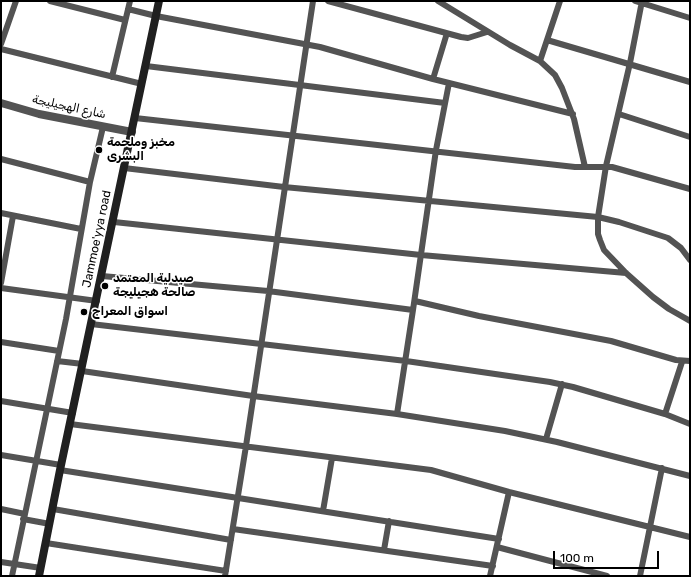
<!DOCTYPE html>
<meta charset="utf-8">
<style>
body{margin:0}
#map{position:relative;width:691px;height:577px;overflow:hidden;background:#fff;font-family:Rubik,sans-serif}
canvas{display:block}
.frame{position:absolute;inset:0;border:2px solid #000;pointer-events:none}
.scale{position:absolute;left:553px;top:551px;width:106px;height:18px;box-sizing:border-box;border:2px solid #000;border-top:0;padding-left:5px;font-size:12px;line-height:14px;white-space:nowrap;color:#000;-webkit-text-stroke:3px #fff;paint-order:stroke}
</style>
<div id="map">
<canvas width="691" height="577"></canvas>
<div class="frame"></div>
<div class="scale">100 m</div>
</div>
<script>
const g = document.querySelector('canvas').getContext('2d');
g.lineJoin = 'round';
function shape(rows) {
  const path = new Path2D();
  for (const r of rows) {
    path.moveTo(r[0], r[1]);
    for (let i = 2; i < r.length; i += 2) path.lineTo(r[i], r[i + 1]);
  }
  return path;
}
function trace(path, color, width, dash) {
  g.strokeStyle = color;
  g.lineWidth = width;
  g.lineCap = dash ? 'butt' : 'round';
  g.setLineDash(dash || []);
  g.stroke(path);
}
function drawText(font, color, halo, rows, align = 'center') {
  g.font = font + ' Rubik,Vazirmatn,sans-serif';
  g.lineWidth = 3;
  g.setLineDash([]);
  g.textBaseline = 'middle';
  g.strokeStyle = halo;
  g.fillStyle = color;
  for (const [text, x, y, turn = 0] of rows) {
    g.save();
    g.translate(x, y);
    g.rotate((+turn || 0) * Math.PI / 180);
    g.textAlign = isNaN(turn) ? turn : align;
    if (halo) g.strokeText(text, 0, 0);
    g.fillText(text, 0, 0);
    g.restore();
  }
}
const minor = shape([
 [50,1,125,20],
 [328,1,461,37,468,38,487,32],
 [438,1,510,45,540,61,555,75,562,88,574,119,585,167],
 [635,1,690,18],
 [642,1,630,63,606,166,598,217,598,234,600,240,604,250,626,273,653,297,669,309,690,321],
 [128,9,156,16,320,47,433,79,573,114],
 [547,40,690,82],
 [1,44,16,1],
 [1,49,142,84],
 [540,61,560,1],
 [146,66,445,103],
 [112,77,130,1],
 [433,79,447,33],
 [619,114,690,137],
 [135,118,575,167,612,167,690,189],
 [1,159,90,182],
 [124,168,284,187,598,217,619,222,668,238,681,248,690,260],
 [1,213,81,229],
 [114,222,421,255,626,273],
 [102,276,268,291,413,310],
 [1,283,13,216],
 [1,288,97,301],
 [415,301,479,316,611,341,676,360,690,361],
 [91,324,406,361,550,382,573,387,665,414,690,424],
 [1,342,59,351],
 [57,361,83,364],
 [82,371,253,396,397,414,505,431,557,442,690,476],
 [1,401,73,413],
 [397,414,413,310,436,150,449,83],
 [665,414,682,362],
 [70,424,431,470,509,492,690,537],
 [546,439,562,384],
 [1,455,61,465],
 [60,470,499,539],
 [1,509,25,514],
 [53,509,231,540],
 [323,511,332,458],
 [23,519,50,524],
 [233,529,493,566],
 [46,543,226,571],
 [497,547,607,576],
 [384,550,389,521],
 [1,562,41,568],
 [12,576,66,319,90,182,103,127],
 [225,576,246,446,313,1],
 [490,576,509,492],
 [640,576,662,468]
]);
const tertiary = shape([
 [1,103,39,114,132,132]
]);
const secondary = shape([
 [39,576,60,470,159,1]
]);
const markers = [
 [99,150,4,"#000"],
 [105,286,4,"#000"],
 [84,312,4,"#000"]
];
const streetNames = [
 ["شارع الهجيليجة",69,107,12],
 ["Jammoe'yya road",97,239,-78]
];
const poiNames = [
 ["مخبز وملحمة",107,143],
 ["البشرى",107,157],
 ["صيدلية المعتمد",113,279],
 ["صالحة هجيليجة",113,293],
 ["اسواق المعراج",92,312]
];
trace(minor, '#535353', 6);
trace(tertiary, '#535353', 8);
trace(secondary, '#202020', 8);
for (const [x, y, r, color] of markers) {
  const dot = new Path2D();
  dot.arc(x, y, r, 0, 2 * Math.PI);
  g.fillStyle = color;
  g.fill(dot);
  trace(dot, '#fff', 1.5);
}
drawText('12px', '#000', '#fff', streetNames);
drawText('bold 12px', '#000', '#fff', poiNames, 'left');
</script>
